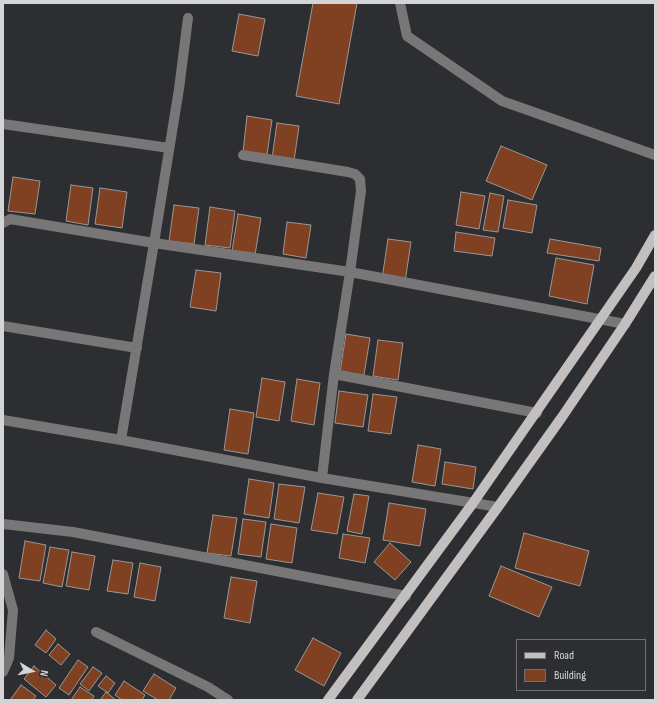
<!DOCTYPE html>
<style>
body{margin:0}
#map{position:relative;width:658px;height:703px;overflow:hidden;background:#2c2e31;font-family:"Sofia Sans Condensed",sans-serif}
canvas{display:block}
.frame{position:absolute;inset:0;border:4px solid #d2d4d5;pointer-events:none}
.legend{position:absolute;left:516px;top:639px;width:130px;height:52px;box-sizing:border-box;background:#2c2e31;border:1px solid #6e7073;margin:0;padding:5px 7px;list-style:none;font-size:12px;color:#d2d4d5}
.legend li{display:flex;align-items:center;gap:8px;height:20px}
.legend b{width:20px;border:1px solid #6e7073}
.north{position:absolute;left:12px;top:651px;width:40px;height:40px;-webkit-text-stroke:3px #2c2e31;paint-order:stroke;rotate:100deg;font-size:11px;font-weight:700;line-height:16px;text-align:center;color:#d2d4d5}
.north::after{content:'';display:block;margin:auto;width:14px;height:18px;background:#d2d4d5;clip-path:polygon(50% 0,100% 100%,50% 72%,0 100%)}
</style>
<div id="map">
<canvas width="658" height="703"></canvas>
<div class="frame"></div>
<ul class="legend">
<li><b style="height:5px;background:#c3bfbe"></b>Road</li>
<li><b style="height:11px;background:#7f4122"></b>Building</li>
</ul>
<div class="north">N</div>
</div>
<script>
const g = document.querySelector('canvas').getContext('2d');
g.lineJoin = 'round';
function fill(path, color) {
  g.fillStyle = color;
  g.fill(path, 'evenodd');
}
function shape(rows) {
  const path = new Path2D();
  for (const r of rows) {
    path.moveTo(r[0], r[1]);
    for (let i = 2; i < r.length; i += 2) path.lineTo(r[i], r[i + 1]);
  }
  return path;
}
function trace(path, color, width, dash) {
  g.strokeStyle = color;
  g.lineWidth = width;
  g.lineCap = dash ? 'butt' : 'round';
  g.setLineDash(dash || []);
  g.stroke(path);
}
const building = shape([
 [313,3,357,3,339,104,296,96,313,3],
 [239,14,265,19,258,56,232,51,239,14],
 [247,116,272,120,267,155,243,152,247,116],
 [277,123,299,126,294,161,272,158,277,123],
 [501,146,547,165,532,200,486,181,501,146],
 [13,177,40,181,35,214,8,211,13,177],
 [71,185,93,188,88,225,66,221,71,185],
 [100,188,127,192,122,228,95,224,100,188],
 [461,192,485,196,479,229,456,225,461,192],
 [490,193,504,196,498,232,483,230,490,193],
 [508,200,537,205,532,233,503,228,508,200],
 [174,205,199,208,194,244,169,241,174,205],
 [210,207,235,211,230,248,205,245,210,207],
 [238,214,261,218,255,255,232,251,238,214],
 [287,222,311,225,306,258,283,254,287,222],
 [456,232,495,238,492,256,454,251,456,232],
 [388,239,411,242,405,282,382,279,388,239],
 [550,239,601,248,599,261,547,253,550,239],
 [556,258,594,265,587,304,549,296,556,258],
 [196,270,221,273,216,311,190,307,196,270],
 [346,334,370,338,364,375,340,372,346,334],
 [378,340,403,343,398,380,373,376,378,340],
 [262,378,285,382,279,421,256,417,262,378],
 [297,379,320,383,314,425,291,421,297,379],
 [339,391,368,395,363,427,335,423,339,391],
 [373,394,397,397,391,434,368,431,373,394],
 [230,409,254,413,248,454,224,450,230,409],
 [418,445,441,449,435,486,412,482,418,445],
 [445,462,476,467,473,489,442,484,445,462],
 [249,479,274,483,269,518,244,514,249,479],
 [279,484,305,487,299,523,274,519,279,484],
 [318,493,344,497,337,534,311,530,318,493],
 [354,494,369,496,362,534,347,531,354,494],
 [389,503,426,509,420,546,383,540,389,503],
 [213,515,237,518,231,556,207,553,213,515],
 [243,519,266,522,261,557,238,554,243,519],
 [271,524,297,528,292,563,266,559,271,524],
 [524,533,589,551,580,586,515,568,524,533],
 [343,534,370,538,365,563,339,558,343,534],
 [25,541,46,545,40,581,19,578,25,541],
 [390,543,411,562,395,580,374,562,390,543],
 [50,547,69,550,62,587,43,583,50,547],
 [72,552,95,556,89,590,66,586,72,552],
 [113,560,133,563,128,594,107,591,113,560],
 [140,563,161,567,155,601,134,597,140,563],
 [501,566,552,587,539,617,489,596,501,566],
 [231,577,257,581,250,623,224,618,231,577],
 [46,630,56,639,46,653,35,645,46,630],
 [313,638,341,653,324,686,295,670,313,638],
 [58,644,70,654,61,665,49,655,58,644],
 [78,660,88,667,69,695,59,688,78,660],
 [34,666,56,685,46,697,24,679,34,666],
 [93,667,102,673,89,691,80,684,93,667],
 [154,674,176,688,169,700,158,700,143,691,154,674],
 [106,676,115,683,108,693,98,686,106,676],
 [124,681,145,695,142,700,122,700,115,695,124,681],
 [21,685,36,696,33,700,10,700,21,685],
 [80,687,94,696,92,700,71,700,80,687],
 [106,692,116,700,100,700,106,692]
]);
const minor = shape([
 [400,3,407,36,502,101,655,155],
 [3,124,169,148],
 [243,155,348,172,355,174,360,179,361,191,350,272,334,374,322,478],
 [3,223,10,219,154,243,179,89,188,18],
 [3,326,137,348],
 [334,374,537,413],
 [3,420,121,440,322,478,498,507],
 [121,440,154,243,350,272,625,324],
 [3,524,73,532,406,596],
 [3,574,13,610,9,658,3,672],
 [96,632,208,687,228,700]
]);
const major = shape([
 [328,700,473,503,636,268,655,235],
 [357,700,498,507,562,417,625,324,655,276]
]);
fill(building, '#7f4122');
trace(building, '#9b9796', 1);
trace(minor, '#787676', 10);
trace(major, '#c3bfbe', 10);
</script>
